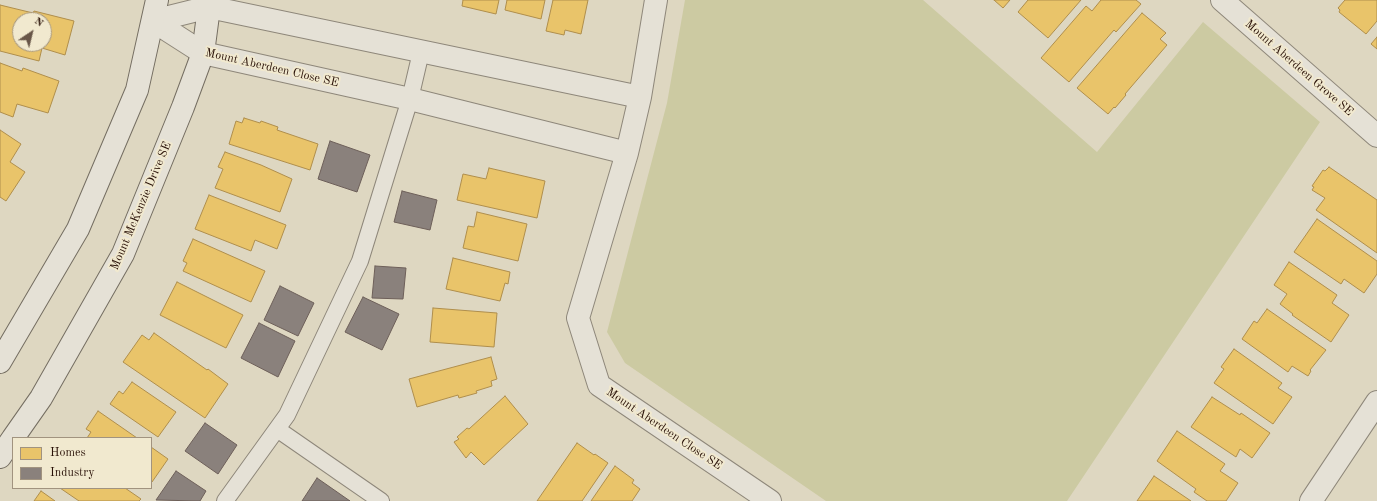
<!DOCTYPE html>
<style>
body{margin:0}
#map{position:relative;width:1377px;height:501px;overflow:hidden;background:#ded7c1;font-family:"Old Standard TT",serif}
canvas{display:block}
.legend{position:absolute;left:12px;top:437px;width:140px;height:52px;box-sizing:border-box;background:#f1e9cf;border:1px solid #a1937f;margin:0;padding:5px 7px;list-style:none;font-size:12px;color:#291107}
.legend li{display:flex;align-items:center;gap:8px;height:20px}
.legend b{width:20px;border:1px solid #a1937f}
.north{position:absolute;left:12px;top:12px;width:40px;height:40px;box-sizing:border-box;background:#f1e9cf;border:1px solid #a1937f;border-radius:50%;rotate:35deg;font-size:11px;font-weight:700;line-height:16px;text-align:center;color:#291107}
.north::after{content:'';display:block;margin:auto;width:14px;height:18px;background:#685648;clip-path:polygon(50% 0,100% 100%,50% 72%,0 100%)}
</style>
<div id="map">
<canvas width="1377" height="501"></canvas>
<ul class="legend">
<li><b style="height:11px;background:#e9c46a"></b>Homes</li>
<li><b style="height:11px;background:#8a817c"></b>Industry</li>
</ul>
<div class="north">N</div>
</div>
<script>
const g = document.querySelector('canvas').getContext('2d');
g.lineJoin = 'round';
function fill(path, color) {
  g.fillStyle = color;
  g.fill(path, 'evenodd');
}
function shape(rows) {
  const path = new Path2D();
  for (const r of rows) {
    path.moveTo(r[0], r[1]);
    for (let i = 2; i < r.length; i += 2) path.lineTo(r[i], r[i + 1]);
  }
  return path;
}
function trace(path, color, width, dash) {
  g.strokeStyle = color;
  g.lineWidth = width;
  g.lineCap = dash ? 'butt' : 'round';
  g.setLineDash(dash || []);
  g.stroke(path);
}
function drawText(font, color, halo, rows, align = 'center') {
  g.font = font + ' "Old Standard TT",serif';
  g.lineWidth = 4;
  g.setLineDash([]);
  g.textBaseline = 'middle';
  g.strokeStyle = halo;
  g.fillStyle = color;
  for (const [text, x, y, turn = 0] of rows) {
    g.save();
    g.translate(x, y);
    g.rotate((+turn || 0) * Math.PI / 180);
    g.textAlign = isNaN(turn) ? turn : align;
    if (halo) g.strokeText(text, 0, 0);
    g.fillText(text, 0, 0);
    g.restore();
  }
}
const green = shape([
 [685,0,923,0,1097,152,1203,22,1320,122,1067,501,826,501,625,363,607,332,667,103]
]);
const homes = shape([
 [463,0,499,0,496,14,462,6,463,0],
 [507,0,545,0,541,19,505,10,507,0],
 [553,0,588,0,581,34,565,30,564,35,546,31,553,0],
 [994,0,1010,0,1003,8,994,0],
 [1028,0,1081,0,1048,38,1018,12,1028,0],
 [1101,0,1136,0,1141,4,1116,32,1114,30,1069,82,1041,58,1086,6,1092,11,1101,0],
 [1345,0,1377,0,1377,21,1366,34,1339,12,1340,10,1338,8,1345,0],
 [0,5,33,13,34,11,74,21,65,55,42,48,39,61,0,51,0,5],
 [20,20,44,20,44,44,20,44,20,20],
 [1142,13,1166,33,1160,39,1167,45,1125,94,1126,95,1115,108,1114,107,1108,114,1077,88,1142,13],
 [1377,37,1377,49,1371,44,1377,37],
 [0,63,22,71,23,68,59,81,48,113,17,104,13,117,0,112,0,63],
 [244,118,260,123,261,121,278,127,277,130,318,144,310,170,229,144,236,121,242,123,244,118],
 [0,130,21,144,10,162,25,172,6,201,0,197,0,130],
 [225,152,261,165,292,179,280,212,215,188,223,169,218,167,225,152],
 [1329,167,1377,200,1377,253,1316,210,1325,198,1312,190,1314,187,1312,186,1323,170,1325,171,1329,167],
 [489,168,545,181,537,218,457,200,463,174,486,179,489,168],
 [209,195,286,225,277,249,255,240,251,251,195,229,209,195],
 [477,212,527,224,518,261,463,248,468,226,474,227,477,212],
 [1317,219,1377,261,1377,274,1364,293,1344,279,1341,284,1294,252,1317,219],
 [193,239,265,271,251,302,183,271,187,263,183,261,193,239],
 [453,258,510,272,508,284,505,283,500,301,446,289,453,258],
 [1289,262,1337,295,1332,303,1349,315,1331,342,1292,315,1293,314,1280,304,1287,294,1274,285,1289,262],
 [177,282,243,315,226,348,160,315,177,282],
 [433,308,497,313,494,347,430,342,433,308],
 [1267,309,1326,350,1310,370,1311,371,1308,376,1292,366,1288,372,1242,339,1254,321,1257,323,1267,309],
 [154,333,207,370,208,369,228,384,205,418,123,362,142,335,149,340,154,333],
 [1234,349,1282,383,1278,388,1292,397,1273,424,1214,383,1224,369,1221,367,1234,349],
 [491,357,497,379,491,381,492,386,476,391,477,393,459,398,458,395,417,407,409,379,491,357],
 [132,382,176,412,158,437,110,404,119,391,123,394,132,382],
 [505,396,528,424,484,465,471,452,466,458,454,442,459,439,457,437,467,428,469,429,505,396],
 [1212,397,1240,415,1241,413,1270,433,1252,458,1240,449,1236,457,1191,427,1212,397],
 [98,411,137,438,87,438,91,432,86,429,98,411],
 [1177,431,1225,464,1220,471,1238,483,1226,501,1207,501,1194,492,1196,489,1157,461,1177,431],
 [577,443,594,455,595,454,608,463,582,501,537,501,577,443],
 [151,447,168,459,152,482,151,481,151,447],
 [615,466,634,480,632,483,640,489,632,501,591,501,615,466],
 [1154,476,1191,501,1137,501,1154,476],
 [60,488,125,488,141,499,139,501,79,501,60,488],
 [41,491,55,501,34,501,41,491]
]);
const industry = shape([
 [330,141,370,155,357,192,318,179,330,141],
 [402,191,437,200,430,230,394,222,402,191],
 [375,266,406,268,403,299,372,298,375,266],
 [280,286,314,303,298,336,264,320,280,286],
 [363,297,399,314,382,350,345,332,363,297],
 [259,323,295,341,278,377,241,358,259,323],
 [205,423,237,445,218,474,185,451,205,423],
 [176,471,206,491,200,501,156,500,176,471],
 [317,478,350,501,302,501,317,478]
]);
const lane = shape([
 [277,429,381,501],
 [225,501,287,415,360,261,410,99,421,52]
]);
const street = shape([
 [656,0,640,97,627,153,578,318,599,385,770,501],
 [1222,0,1377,136],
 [153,21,209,7,640,97],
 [153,21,203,53,410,99,627,153],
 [1311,501,1377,402]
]);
const secondary = shape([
 [0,362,78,229,137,90,157,0],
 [13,438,41,398,123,254,183,107,203,53,210,0],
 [0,457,13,438]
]);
const streetNames = [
 ["Mount Aberdeen Close SE",272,68,13],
 ["Mount Aberdeen Grove SE",1299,68,41],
 ["Mount McKenzie Drive SE",141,206,-67],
 ["Mount Aberdeen Close SE",664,429,34]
];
fill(green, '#cccaa2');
fill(homes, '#e9c46a');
trace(homes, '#af8e4c', 1);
fill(industry, '#8a817c');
trace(industry, '#6d5f59', 1);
trace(lane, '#8e877a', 18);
trace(street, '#8e877a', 24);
trace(secondary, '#746d61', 24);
trace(lane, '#e5e1d6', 16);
trace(street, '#e5e1d6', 22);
trace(secondary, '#e5e1d6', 22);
drawText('12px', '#291107', '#f1e9cf', streetNames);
</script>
